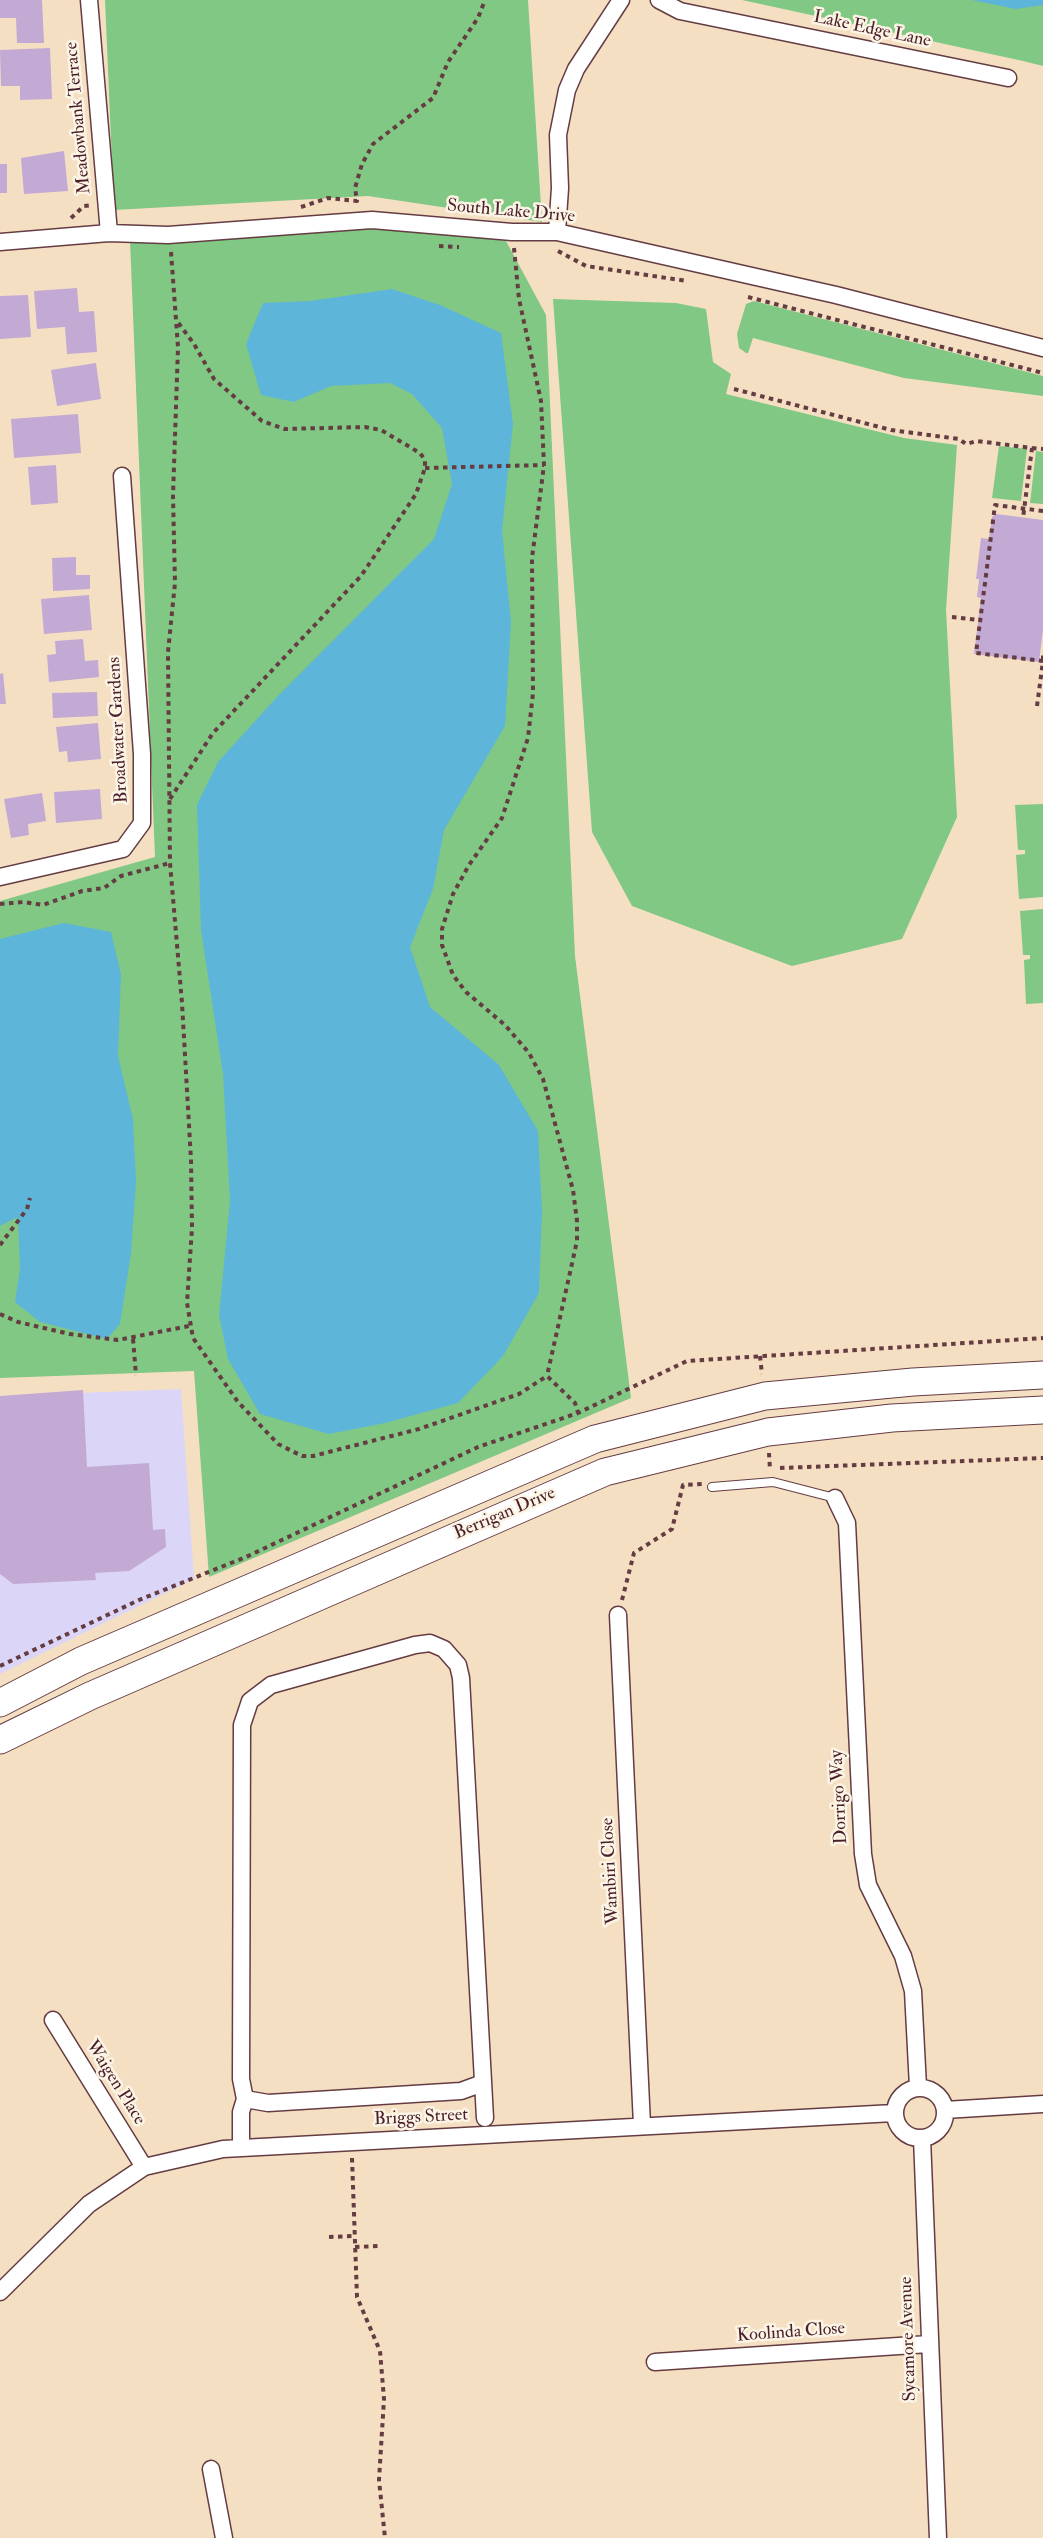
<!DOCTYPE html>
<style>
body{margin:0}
canvas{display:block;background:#f5dfc3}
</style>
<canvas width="1043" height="2538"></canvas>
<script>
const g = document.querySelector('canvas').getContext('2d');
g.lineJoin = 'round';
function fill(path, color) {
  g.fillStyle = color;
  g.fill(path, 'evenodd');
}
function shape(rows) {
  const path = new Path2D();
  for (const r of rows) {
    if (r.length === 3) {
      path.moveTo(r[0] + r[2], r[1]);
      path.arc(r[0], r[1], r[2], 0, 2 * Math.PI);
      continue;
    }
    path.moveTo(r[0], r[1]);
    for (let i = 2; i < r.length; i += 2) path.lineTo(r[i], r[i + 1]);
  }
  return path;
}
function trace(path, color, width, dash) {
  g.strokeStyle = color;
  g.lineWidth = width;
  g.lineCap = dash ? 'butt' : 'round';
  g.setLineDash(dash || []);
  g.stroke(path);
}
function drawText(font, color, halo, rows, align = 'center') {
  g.font = font + ' "IM FELL Double Pica",serif';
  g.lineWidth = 5;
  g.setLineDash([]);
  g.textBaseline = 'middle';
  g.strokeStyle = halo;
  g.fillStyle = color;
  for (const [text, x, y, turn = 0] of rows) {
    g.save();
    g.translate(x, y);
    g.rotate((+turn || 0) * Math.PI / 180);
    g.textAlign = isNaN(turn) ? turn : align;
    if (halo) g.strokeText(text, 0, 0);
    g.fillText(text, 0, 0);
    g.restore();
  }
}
const built = shape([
 [181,1389,194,1579,0,1674,0,1396]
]);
const green = shape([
 [105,0,528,0,542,222,368,196,114,210],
 [742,0,1043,0,1043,66,1023,61],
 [370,223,506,241,546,315,575,956,631,1398,209,1577,194,1371,0,1378,0,901,155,857,130,240],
 [553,299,676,303,706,309,713,362,731,374,726,394,904,438,957,445,946,610,957,817,902,939,792,966,632,906,592,832],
 [754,301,1043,376,1043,396,904,378,753,338,748,353,746,353,739,348,737,334,746,304],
 [999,446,1027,449,1021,501,992,498],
 [1036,451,1043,452,1043,504,1030,503],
 [1043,804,1043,897,1019,899,1016,855,1025,854,1025,850,1018,850,1015,805],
 [1043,909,1043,1003,1026,1004,1024,960,1030,959,1030,955,1023,955,1020,911]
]);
const water = shape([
 [972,0,1043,0,1043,5,1016,9],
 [392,289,440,305,501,333,513,424,502,530,511,622,505,726,444,830,433,889,410,947,430,1007,499,1065,538,1131,542,1211,539,1293,503,1356,458,1403,385,1423,329,1434,260,1414,228,1359,219,1315,230,1201,223,1074,201,930,197,805,218,762,277,697,434,539,452,484,442,428,412,394,390,383,331,386,294,402,261,395,246,344,263,303,310,301],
 [64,923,111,932,121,974,118,1056,133,1119,136,1182,131,1253,120,1324,107,1339,40,1322,15,1302,20,1269,18,1217,0,1226,0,939]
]);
const building = shape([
 [0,0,42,0,44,43,17,43,16,18,0,18],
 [50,48,52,99,20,100,20,86,1,86,0,50],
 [64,151,68,191,24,194,21,158],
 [0,164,7,164,7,193,0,193],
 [77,288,79,312,94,311,97,352,67,354,65,327,37,329,34,291],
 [28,295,31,337,0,339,0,296],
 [96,363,101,399,57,406,51,370],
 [78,414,81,453,14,458,11,419],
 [56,465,58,503,31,505,28,467],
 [996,514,1043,520,1043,630,1039,662,974,654,981,598,977,597,979,579,976,579,981,538,989,539,992,517],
 [76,557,76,575,90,575,90,589,53,591,52,558],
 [89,595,92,630,44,634,41,599],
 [83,639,85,661,98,660,99,677,49,682,47,655,56,654,55,641],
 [3,673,6,704,0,704,0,674],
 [97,692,98,716,53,718,52,693],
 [98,723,101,759,68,762,67,751,59,752,56,727],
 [100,789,102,819,56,823,54,792],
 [42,793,46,821,28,824,29,835,11,838,4,799],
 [83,1390,87,1467,149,1463,153,1530,165,1529,166,1547,129,1571,95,1573,96,1580,13,1584,0,1574,0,1396]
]);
const path = shape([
 [301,207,328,198,357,201,355,188,362,164,373,144,433,98,448,62,478,18,485,0],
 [71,218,84,206,92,205],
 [439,246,459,247],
 [514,248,519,299,541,401,544,465,532,558,533,693,528,738,502,818,469,865,453,894,442,929,442,945,453,975,466,992,505,1025,529,1053,543,1079,573,1190,577,1221,577,1241,547,1376],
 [558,251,586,266,687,281],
 [171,252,178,347,173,496,175,583,168,652,170,863,182,1003,191,1160,192,1228,187,1303,193,1338,238,1402,278,1444,302,1456,313,1456,419,1429,519,1394,547,1376,575,1403,578,1413],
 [748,297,1043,373],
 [734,389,891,430,959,439,966,444,977,441,1032,448,1023,518],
 [1032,448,1043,449],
 [425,468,544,465],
 [952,617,980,620],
 [1043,660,1043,651],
 [1037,706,1043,661,976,653,995,505,1043,511],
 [170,799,213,733,361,576,416,494,425,468,425,460,420,453,381,430,365,427,285,429,262,421,214,379,194,344,177,321],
 [0,904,24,902,43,905,82,891,104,888,121,876,170,863],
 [0,1245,27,1209,30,1198],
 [0,1314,18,1322,70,1334,118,1340,189,1326],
 [133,1339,136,1375],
 [760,1356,762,1374],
 [769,1453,770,1470],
 [780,1468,1043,1458],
 [622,1600,634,1553,672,1529,683,1485,702,1484],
 [0,1666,139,1600,246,1557,478,1447,578,1413,687,1361,1043,1338],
 [352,2158,357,2297,380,2351,384,2399,379,2480,385,2538],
 [329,2237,354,2236],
 [355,2247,379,2246]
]);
const lane = shape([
 [712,1487,773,1482,835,1498]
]);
const street = shape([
 [89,0,109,233],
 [659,0,680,11,1008,78],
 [557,232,560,188,558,135,567,90,576,69,621,0],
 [0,242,109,233,168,235,372,220,512,232,557,232,836,295,1043,348],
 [0,877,123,849,142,823,142,754,122,476],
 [835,1498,847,1523,863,1854,868,1885,903,1956,913,1991,918,2087],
 [618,1615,642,2125],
 [53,2020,144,2167],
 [483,2083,461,2091,268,2103,245,2099,241,2079,242,1725,250,1701,271,1685,415,1645,430,1643,444,1649,458,1665,461,1678,485,2118],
 [920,2113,25],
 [945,2110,1043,2104],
 [922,2138,938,2538],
 [241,2148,241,2112,245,2099],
 [0,2292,89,2204,144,2167,223,2149,894,2113],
 [655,2362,929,2344],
 [211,2469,224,2538]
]);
const primary = shape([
 [0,1703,81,1661,595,1439,765,1396,913,1382,1043,1375],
 [0,1740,90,1696,605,1472,768,1432,892,1418,1043,1410]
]);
const streetNames = [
 ["Lake Edge Lane",872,30,12],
 ["Meadowbank Terrace",79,118,-95],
 ["South Lake Drive",511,212,5],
 ["Broadwater Gardens",119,730,-93],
 ["Berrigan Drive",505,1514,-23],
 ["Dorrigo Way",840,1797,-93],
 ["Wambiri Close",611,1871,-93],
 ["Waigen Place",115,2083,58],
 ["Briggs Street",421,2118,-3],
 ["Koolinda Close",791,2333,-4],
 ["Sycamore Avenue",909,2339,-92]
];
fill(built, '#dbd6f7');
fill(green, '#80c884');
fill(water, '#5db5da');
fill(building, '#c2aad4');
trace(lane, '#643c42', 10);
trace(street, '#643c42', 19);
trace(primary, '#643c42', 29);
trace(path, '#643c42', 4, [4.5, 4.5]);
trace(lane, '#fff', 8);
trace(street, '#fff', 16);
trace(primary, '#fff', 27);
drawText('18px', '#4a1f2b', '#fcf5e5', streetNames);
</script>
